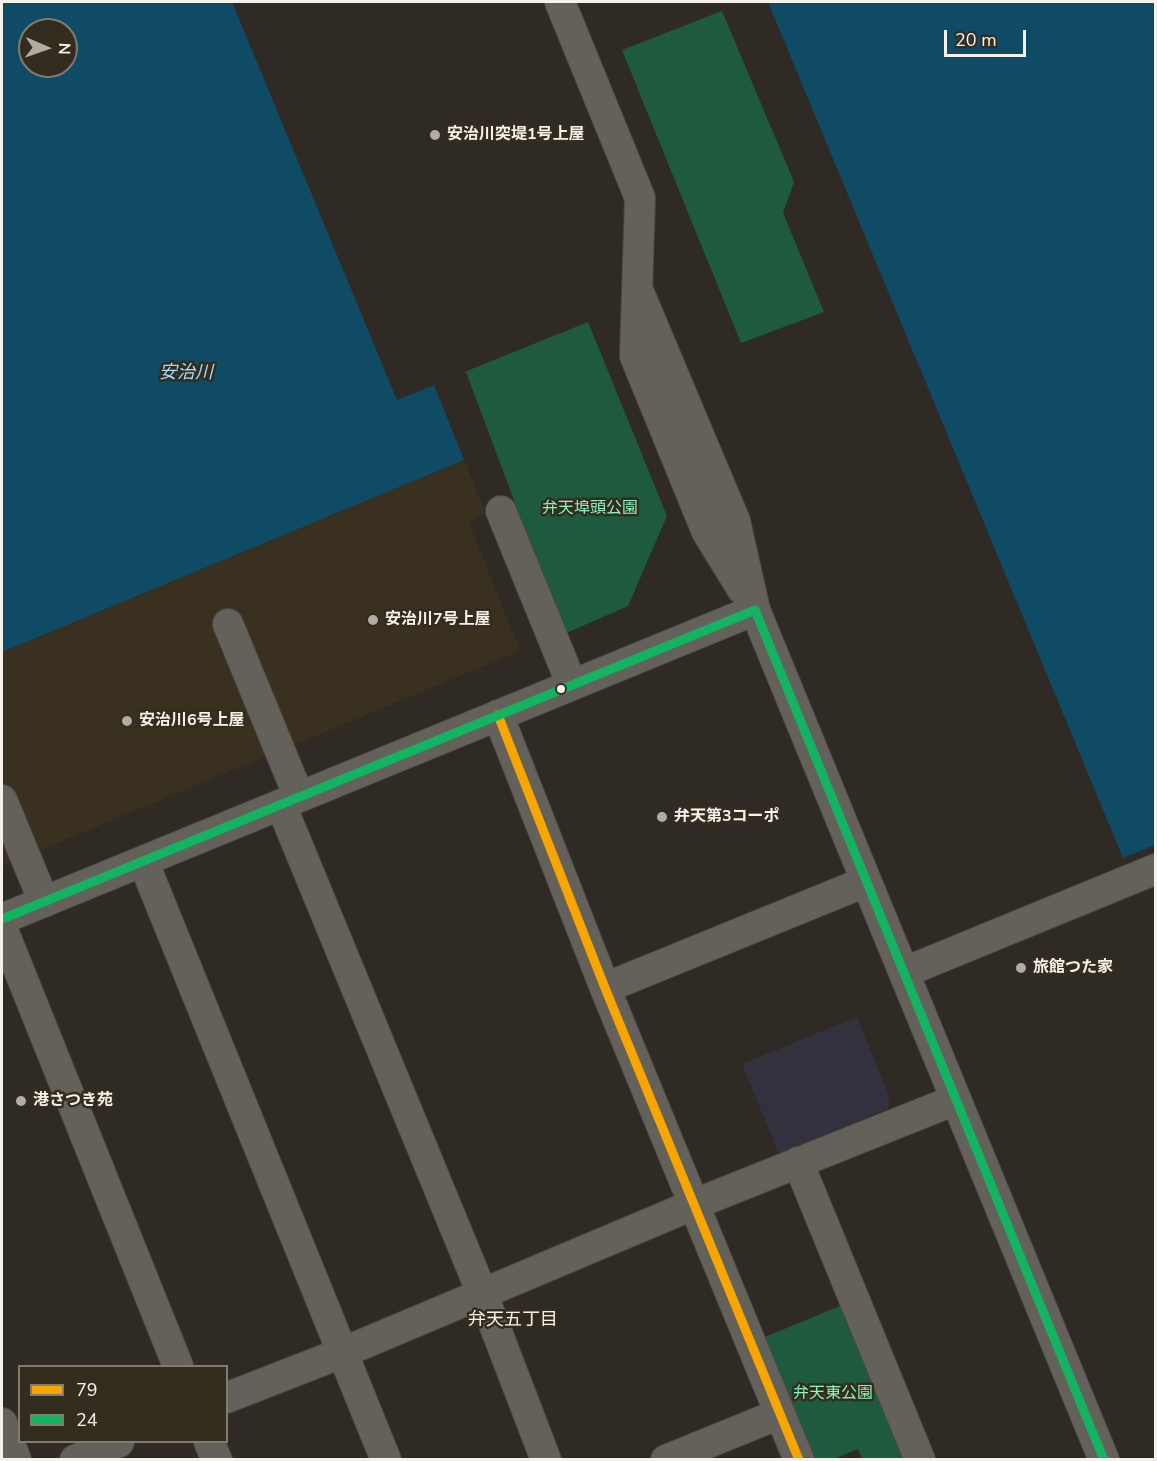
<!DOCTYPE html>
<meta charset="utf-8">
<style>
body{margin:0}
#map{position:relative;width:1157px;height:1461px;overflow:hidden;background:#2f2b24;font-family:"Nunito Sans",sans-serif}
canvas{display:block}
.frame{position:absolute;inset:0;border:3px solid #f6f2e9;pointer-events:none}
.legend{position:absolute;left:18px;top:1365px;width:210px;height:78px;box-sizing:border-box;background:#332c1f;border:2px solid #817b70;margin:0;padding:8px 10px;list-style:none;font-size:18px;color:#f6f2e9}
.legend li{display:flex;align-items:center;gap:12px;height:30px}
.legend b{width:30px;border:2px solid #817b70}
.north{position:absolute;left:18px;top:18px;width:60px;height:60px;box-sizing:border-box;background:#332c1f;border:2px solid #817b70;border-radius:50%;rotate:92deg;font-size:16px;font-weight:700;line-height:24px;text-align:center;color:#f6f2e9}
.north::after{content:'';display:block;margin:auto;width:21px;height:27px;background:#b0aca4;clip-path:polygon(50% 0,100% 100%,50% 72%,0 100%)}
.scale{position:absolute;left:944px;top:30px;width:82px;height:27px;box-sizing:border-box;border:3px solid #f6f2e9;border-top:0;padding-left:8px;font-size:18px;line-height:21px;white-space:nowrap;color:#f6f2e9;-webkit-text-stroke:4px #332c1f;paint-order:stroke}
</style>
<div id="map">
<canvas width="1157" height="1461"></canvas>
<div class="frame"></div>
<ul class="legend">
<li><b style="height:8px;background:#f7a600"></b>79</li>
<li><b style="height:8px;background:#13b361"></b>24</li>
</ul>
<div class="north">N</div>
<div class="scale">20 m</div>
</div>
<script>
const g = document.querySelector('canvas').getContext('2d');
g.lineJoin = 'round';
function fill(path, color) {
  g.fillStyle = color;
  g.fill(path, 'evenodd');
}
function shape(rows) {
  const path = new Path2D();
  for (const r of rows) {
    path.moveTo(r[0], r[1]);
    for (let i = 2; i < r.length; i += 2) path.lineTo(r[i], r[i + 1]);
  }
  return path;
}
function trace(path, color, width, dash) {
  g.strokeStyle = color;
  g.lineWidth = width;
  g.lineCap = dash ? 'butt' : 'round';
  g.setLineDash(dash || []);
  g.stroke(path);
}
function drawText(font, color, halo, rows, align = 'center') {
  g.font = font + ' "Nunito Sans","Noto Sans JP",sans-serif';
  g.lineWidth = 5;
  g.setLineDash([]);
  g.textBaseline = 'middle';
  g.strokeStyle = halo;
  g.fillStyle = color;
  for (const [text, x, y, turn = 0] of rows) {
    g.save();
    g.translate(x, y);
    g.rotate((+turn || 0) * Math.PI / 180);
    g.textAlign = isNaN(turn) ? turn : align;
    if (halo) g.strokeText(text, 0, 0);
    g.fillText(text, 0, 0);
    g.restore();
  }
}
const commercial = shape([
 [857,1017,889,1096,888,1109,779,1154,742,1064]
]);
const built = shape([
 [464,460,486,514,469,522,520,651,2,866,2,652]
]);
const green = shape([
 [722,11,794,182,783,213,824,312,741,343,622,50],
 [588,322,667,516,628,606,564,634,466,372,462,373],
 [845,1304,909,1456,900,1459,862,1459,858,1449,834,1459,811,1459,760,1339]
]);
const water = shape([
 [2,2,232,2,397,400,434,385,464,460,2,652],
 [30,30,66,30,66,66,30,66],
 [768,2,1155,2,1155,845,1123,858]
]);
const minor = shape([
 [560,2,640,198,635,356,707,532,742,589],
 [637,288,735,521,755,610,1104,1460],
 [501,511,572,685],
 [228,624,299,797],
 [498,715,605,988,799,1460],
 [2,800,44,902],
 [281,805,482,1293,546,1460],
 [143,861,386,1460],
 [2,919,755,610],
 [2,928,178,1366],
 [905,972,1156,869],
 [605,988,865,882],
 [798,1162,920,1460],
 [226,1398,344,1352,695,1204,955,1100],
 [2,1423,16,1460],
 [209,1442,217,1460],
 [75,1460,119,1442],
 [666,1460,779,1414]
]);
const bus1 = shape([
 [498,715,605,988,799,1460]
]);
const bus2 = shape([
 [2,919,755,610,1104,1460]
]);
const markers = [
 [435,135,6,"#b0aca4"],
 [373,620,6,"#b0aca4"],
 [561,689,5,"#f6f2e9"],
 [127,721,6,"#b0aca4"],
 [662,817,6,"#b0aca4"],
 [1021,968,6,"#b0aca4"],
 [21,1101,6,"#b0aca4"]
];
const poiNames = [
 ["安治川突堤1号上屋",447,135],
 ["安治川7号上屋",385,620],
 ["安治川6号上屋",139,721],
 ["弁天第3コーポ",674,817],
 ["旅館つた家",1033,968],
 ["港さつき苑",33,1101]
];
const parkNames = [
 ["弁天埠頭公園",590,509],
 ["弁天東公園",833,1394]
];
const waterNames = [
 ["安治川",186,374]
];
const neighbourhoodNames = [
 ["弁天五丁目",513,1321]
];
fill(commercial, '#34313f');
fill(built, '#39301f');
fill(green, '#1e5b3e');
fill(water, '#104b65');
trace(minor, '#4b4842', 32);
trace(minor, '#64615a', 30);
trace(bus1, '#f7a600', 9);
trace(bus2, '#13b361', 9);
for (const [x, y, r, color] of markers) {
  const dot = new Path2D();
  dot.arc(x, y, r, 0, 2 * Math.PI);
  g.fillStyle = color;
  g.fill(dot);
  trace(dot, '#332c1f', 2);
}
drawText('bold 16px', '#f6f2e9', '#332c1f', poiNames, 'left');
drawText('16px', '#88f3bc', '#332c1f', parkNames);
drawText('italic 18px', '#a1dcfe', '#332c1f', waterNames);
drawText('18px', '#f6f2e9', '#332c1f', neighbourhoodNames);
</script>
